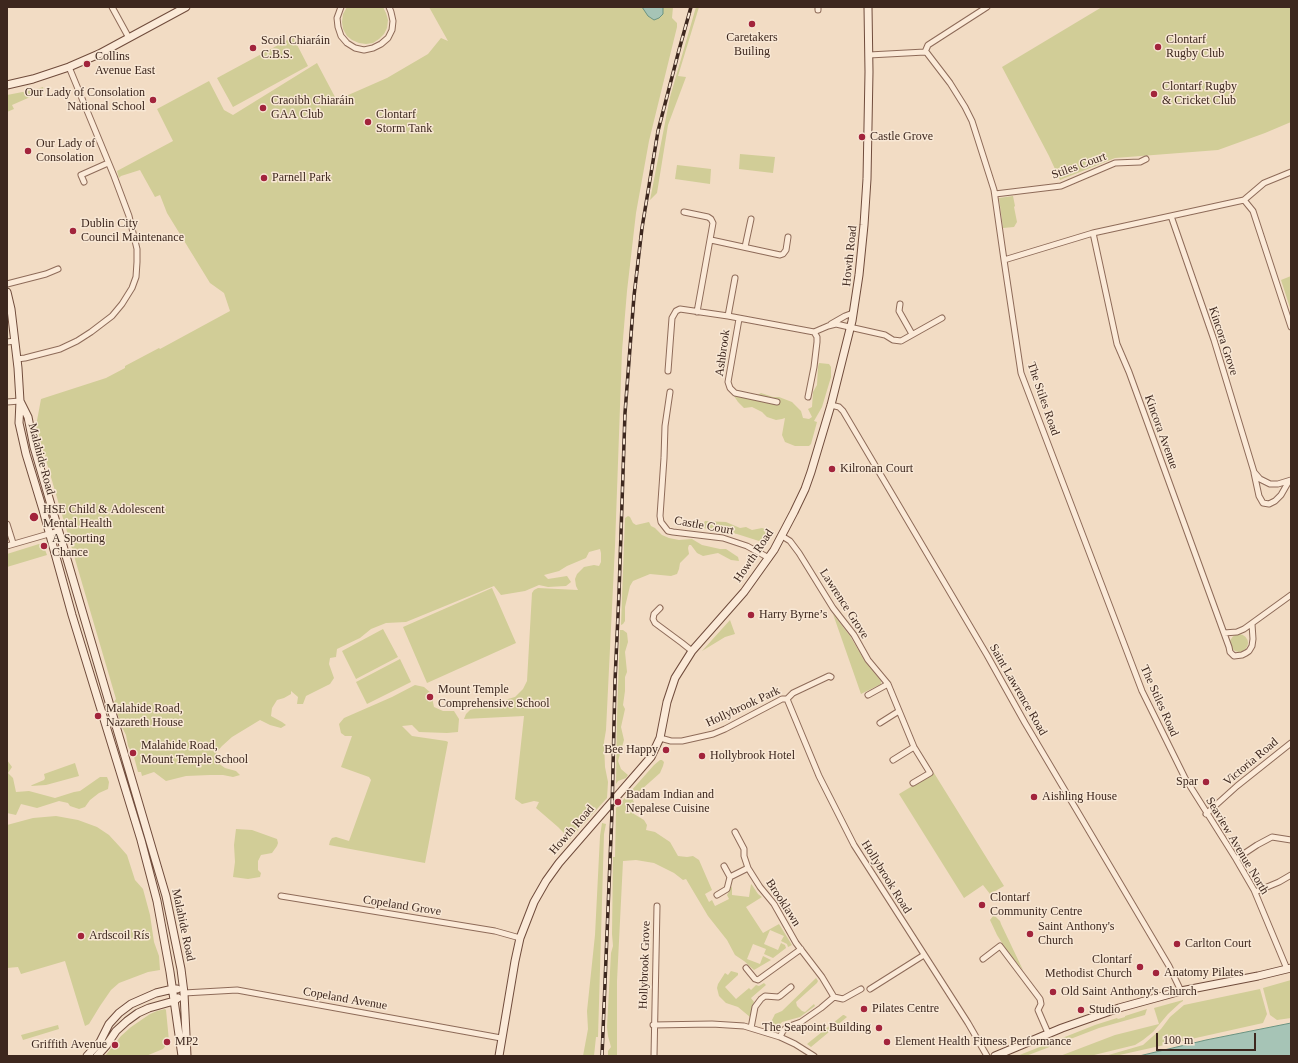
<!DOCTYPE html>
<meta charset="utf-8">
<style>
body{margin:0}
#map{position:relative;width:1298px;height:1063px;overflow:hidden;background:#f2dcc4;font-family:Georgia,serif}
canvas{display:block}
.frame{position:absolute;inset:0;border:8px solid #3d271e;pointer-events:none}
.scale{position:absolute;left:1156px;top:1033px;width:100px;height:18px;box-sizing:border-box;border:2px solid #3d271e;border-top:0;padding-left:5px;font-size:12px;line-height:14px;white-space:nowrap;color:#3d271e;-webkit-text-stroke:3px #f8e7d4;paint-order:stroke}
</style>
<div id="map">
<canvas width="1298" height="1063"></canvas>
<div class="frame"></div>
<div class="scale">100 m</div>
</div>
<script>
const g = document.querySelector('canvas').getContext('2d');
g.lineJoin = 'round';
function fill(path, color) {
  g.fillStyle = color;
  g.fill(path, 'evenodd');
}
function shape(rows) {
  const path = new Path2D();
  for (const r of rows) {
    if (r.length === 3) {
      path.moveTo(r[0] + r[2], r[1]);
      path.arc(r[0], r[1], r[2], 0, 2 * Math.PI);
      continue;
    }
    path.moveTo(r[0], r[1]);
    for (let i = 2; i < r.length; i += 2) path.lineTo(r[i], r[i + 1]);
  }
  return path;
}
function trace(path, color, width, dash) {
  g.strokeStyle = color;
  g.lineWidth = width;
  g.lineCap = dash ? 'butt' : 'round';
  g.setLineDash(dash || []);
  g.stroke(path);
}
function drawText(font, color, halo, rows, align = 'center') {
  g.font = font + ' Georgia,serif';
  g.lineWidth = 3;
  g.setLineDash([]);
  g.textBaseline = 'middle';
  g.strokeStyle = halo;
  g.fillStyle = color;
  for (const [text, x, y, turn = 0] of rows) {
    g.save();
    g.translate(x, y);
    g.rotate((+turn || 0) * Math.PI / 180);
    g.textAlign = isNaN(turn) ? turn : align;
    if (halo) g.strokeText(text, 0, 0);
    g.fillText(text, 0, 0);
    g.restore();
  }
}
const green = shape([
 [347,7,383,7,386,13,388,20,387,28,384,34,379,39,373,43,366,44,359,43,352,40,347,36,343,29,342,22,343,14],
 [429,7,673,7,672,18,677,23,677,27,649,141,636,213,627,291,622,351,615,546,606,730,604,742,605,767,608,782,607,798,570,839,558,827,536,808,539,802,534,801,522,804,515,799,524,716,464,719,466,714,470,710,515,697,523,689,527,681,532,593,534,590,538,588,578,590,576,586,575,579,577,574,584,567,594,565,599,566,601,562,601,553,600,549,589,552,586,558,567,566,559,571,544,575,548,579,567,576,571,582,566,586,548,587,539,585,525,591,501,595,494,586,406,622,386,623,371,629,360,638,337,649,336,657,330,658,329,664,334,678,330,684,306,696,303,704,297,704,298,697,291,691,291,694,284,698,277,700,272,708,271,716,282,722,286,725,281,728,270,725,260,720,232,737,222,746,216,753,218,763,225,768,236,771,240,775,233,777,223,775,210,775,186,776,166,781,154,772,142,776,141,772,138,772,134,757,128,746,126,735,121,725,114,702,116,699,36,426,41,399,106,378,125,368,125,366,159,348,160,349,230,311,224,293,210,283,167,213,160,195,155,197,140,170,121,176,119,178,117,171,173,141,157,109,209,81,224,110,233,115,317,63,335,97,346,96,387,78,428,54,441,38,448,41],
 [696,7,699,7,678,76,686,77,668,125,657,193,650,200,670,97],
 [1102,7,1290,7,1291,9,1291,122,1265,133,1218,150,1115,158,1060,180,1049,156,1002,67],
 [293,37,308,66,233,107,217,78],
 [43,87,44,91,12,105,14,109,7,112,7,95,33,90],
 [740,154,775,157,773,173,739,169],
 [677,165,711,169,710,184,675,179],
 [1013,196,1015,206,1014,207,1017,222,1014,227,1003,228,999,198],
 [1291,276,1291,311,1281,280],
 [819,363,829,364,831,367,831,377,822,407,814,421,817,422,811,444,809,446,795,446,785,442,782,435,785,418,782,419,776,420,767,417,762,412,752,407,744,408,738,402,734,396,738,395,751,399,761,393,773,397,779,397,792,402,801,411,803,418,809,419,812,417,808,409,812,407,813,392,817,385,818,367],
 [628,516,630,517,633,523,636,525,649,522,651,526,655,528,662,535,669,538,679,540,692,539,702,545,720,549,726,549,738,557,739,561,731,560,718,553,703,556,697,553,691,545,689,545,688,548,689,554,680,563,679,569,677,574,671,576,650,574,633,581,630,586,625,607,625,621,623,624,621,625,625,518],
 [705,521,726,522,740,528,746,527,752,530,762,528,768,530,772,534,771,536,768,541,759,541,737,534,716,530,710,530,704,528,702,526],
 [39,544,42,544,44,547,47,555,7,567,7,554],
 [492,588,516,643,427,683,403,627],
 [833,614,850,636,866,663,881,681,881,684,861,694],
 [730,620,735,634,725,637,702,651],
 [383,629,398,657,356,679,342,651],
 [620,630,623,630,627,633,628,642,625,652,627,672,625,677,625,691,623,705,625,709,621,727,624,740,618,761,621,769,628,775,626,778,618,781,616,784,617,719],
 [1239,643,9],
 [400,659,411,682,367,704,356,682],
 [415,685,424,687,431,693,434,707,443,711,454,711,459,719,458,732,447,733,419,732,412,725,402,726,412,736,446,741,448,742,425,863,329,845,330,841,332,838,336,837,349,841,371,780,369,777,341,767,352,736,345,736,341,733,339,724,344,718,392,697],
 [7,760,12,767,8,773,13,778,16,792,29,791,55,798,74,792,80,791,100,777,107,777,109,782,108,789,99,793,90,800,85,807,79,809,70,806,68,803,59,801,37,808,21,804,16,815,7,813],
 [660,760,662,760,664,762,663,766,660,773,632,798,636,807,634,811,634,814,644,820,647,825,646,830,655,832,670,842,678,856,687,857,693,856,699,860,712,890,705,894,709,902,712,900,715,906,729,899,727,895,732,886,732,895,749,897,751,884,752,885,758,894,762,897,746,907,763,933,779,924,792,945,788,947,787,944,781,941,784,936,770,930,764,944,778,950,781,943,785,945,786,948,773,958,764,954,766,949,753,944,747,959,760,964,763,956,771,960,754,970,744,961,735,955,727,940,708,916,686,879,683,880,674,873,654,863,636,860,623,861,617,981,617,1056,608,1056,608,1051,611,1047,608,1036,607,1027,611,953,613,946,612,934,613,857,615,857,616,808,654,765],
 [75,763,79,776,46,785,31,786,32,785,44,780,45,778,44,774],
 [934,773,1004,886,990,894,983,885,964,898,899,794],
 [56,816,78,820,97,827,109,835,120,847,127,855,135,880,143,889,150,915,154,942,159,956,160,970,148,972,119,983,111,990,100,1006,89,1024,85,1026,65,961,21,974,18,967,7,968,7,825,33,818],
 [602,823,606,824,604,834,598,1037,596,1037,594,1056,583,1056,588,1029,587,1011,595,935,600,836],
 [236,829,252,830,277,839,278,843,277,846,272,853,261,855,258,861,258,870,261,873,260,877,248,879,233,877,235,862,234,845],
 [994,915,1000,921,1001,924,1023,970,1007,951,997,935,990,920],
 [731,971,738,973,738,975,725,987,736,999,749,988,751,990,756,985,759,986,764,983,766,985,751,998,754,1002,750,1017,738,1007,726,1003,719,996,717,988,718,984,725,973,728,975],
 [816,978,818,981,817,983,796,1002,797,1006,802,1011,805,1012,814,1004,815,1006,800,1017,782,1022,777,1028,771,1025,772,1020,775,1014,782,1011],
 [1291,980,1291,1018,1277,1020,1270,1015,1263,988],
 [1260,989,1267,1014,1263,1023,1115,1056,1105,1056,1143,1045,1161,1029,1170,1017,1184,1005],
 [1183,1000,1183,1001,1180,1003,1168,1014,1153,1032,1143,1040,1135,1045,1090,1056,1060,1056,1115,1035,1159,1024,1154,1008],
 [165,1009,166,1010,169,1041,163,1049,146,1056,105,1056,121,1036,131,1027,150,1014,157,1011],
 [1147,1009,1145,1015,1099,1028,1026,1056,1017,1056,1095,1025,1117,1018,1118,1019,1125,1017,1125,1016],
 [843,1015,844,1015,847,1017,811,1047,807,1044],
 [58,1025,59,1029,23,1040,21,1035]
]);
const water = shape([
 [642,7,663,7,663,14,659,18,654,20,648,16,642,7],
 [1291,1023,1291,1056,1139,1056,1206,1040,1291,1023]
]);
const minor = shape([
 [112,7,129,38],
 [341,7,337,18,338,27,341,36,347,43,355,48,364,50,373,48,381,44,388,38,392,30,393,21,391,12,389,7],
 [818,10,818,7],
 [925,52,928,45,987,7],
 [869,55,925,52,927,53,950,83,965,107,972,121,994,190,1004,260,1021,373,1142,691,1185,778,1236,859,1254,890,1287,969],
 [84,182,81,175,108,163],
 [995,194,1061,186,1115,163,1140,162,1146,159],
 [1244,200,1253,211,1291,327],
 [684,212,708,217,711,219,713,223,697,312],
 [1171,216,1214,340,1254,472,1260,479,1270,484,1278,484,1291,480],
 [1093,233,1117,344,1129,372,1229,647,1230,652,1234,656,1242,655,1246,653,1249,651,1252,646,1253,639,1252,624],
 [711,240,780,255,783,254,786,250,788,237],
 [745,247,751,219],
 [1004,260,1093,233,1244,200,1264,183,1291,172],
 [7,284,46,274,58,269],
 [900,304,899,311,912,334],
 [728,316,735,278],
 [739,319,728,382,730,388,735,393,777,402],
 [831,324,845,316,853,313],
 [7,342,15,341],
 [17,359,25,358,60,349,77,341,91,332,112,316,122,304,132,288,136,277,137,262,137,249,129,216,114,176,69,67],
 [668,371,672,318,676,311,680,309,728,316,814,332,828,326,836,324,885,335,893,340,901,341,942,318],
 [670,392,665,426,664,458,660,516,661,522,668,531,673,532,723,538,747,546,769,558],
 [808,397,814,367,817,342,817,337,814,332],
 [7,402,20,401],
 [831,405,839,407,843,411,856,433,987,655,1025,723,1111,868,1169,966,1181,991],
 [1254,473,1259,496,1263,503,1269,504,1275,501,1281,495,1289,481],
 [7,524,13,543],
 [782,536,790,541,799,553,833,608,854,635,868,660,888,684,914,747,930,773,913,783],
 [7,546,59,531],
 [660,608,654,614,653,619,655,623,682,643,692,651],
 [1224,633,1237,632,1244,629,1291,595],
 [868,695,888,684],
 [787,699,819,776,854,845,968,1023,987,1056],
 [880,723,899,711],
 [660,738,671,741,682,741,713,734,725,729,782,699,787,699,793,693,829,676,831,677],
 [893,760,914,747],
 [1206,814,1237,786,1291,743],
 [735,832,744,849,744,856,748,868,760,887,774,904,796,943,822,977,834,997,843,999,861,989],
 [1236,859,1257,845,1272,837,1291,840],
 [724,866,730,877],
 [1255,892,1279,882,1291,875],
 [717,895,727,889,730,877,748,868],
 [281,896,495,931,520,938],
 [983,959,1000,946,1040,999,1041,1004,1038,1010,1048,1033],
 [746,968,755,979,758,980,801,949],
 [870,989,924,955],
 [184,993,237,990,501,1038],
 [653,1025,712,1024,744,1026,780,1037,795,1044,814,1056],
 [751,1028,755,1007,761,999,765,996,778,997,780,996,791,987],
 [780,1037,783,1031,787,1027,801,1022,821,1008,834,997],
 [654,1056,657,906]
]);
const secondary = shape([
 [7,85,33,79,69,67,99,54,186,7],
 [7,292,11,309,18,368,20,401,19,423,26,454,43,510,72,615,141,840,157,901,170,972,182,1056],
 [20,401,28,417,34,447,166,896,181,969,184,993,187,1056],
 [87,1056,100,1042,109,1024,119,1013,131,1004,156,993,173,989,177,989],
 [97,1056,106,1046,116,1031,127,1021,138,1013,149,1008,174,1001,178,998],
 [499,1056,515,961,520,938,534,902,546,881,559,863,651,757,660,738,667,702,675,678,692,651,744,592,774,550,794,512,805,489,811,472,831,405,852,321,859,275,864,225,867,179,869,72,868,7],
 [995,1056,1062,1028,1119,1008,1181,991,1258,976,1291,968]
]);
const rail = shape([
 [602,1056,612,812,615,681,619,593,625,413,634,296,642,228,658,131,679,50,691,7]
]);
const markers = [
 [752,24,4,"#a2243c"],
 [1158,47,4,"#a2243c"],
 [253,48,4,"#a2243c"],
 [87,64,4,"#a2243c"],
 [1154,94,4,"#a2243c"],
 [153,100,4,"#a2243c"],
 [263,108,4,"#a2243c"],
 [368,122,4,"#a2243c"],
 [862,137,4,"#a2243c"],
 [28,151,4,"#a2243c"],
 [264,178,4,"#a2243c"],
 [73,231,4,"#a2243c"],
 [832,469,4,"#a2243c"],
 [34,517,5,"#a2243c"],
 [44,546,4,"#a2243c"],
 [751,615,4,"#a2243c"],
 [430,697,4,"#a2243c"],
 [98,716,4,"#a2243c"],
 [666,750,4,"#a2243c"],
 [133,753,4,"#a2243c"],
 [702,756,4,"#a2243c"],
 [1206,782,4,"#a2243c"],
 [1034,797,4,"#a2243c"],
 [618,802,4,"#a2243c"],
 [982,905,4,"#a2243c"],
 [1030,934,4,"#a2243c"],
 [81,936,4,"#a2243c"],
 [1177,944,4,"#a2243c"],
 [1140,967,4,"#a2243c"],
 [1156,973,4,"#a2243c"],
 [1053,992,4,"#a2243c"],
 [864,1009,4,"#a2243c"],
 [1081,1010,4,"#a2243c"],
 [879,1028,4,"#a2243c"],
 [167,1042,4,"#a2243c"],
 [887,1042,4,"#a2243c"],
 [115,1045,4,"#a2243c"]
];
const poiNames = [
 ["Caretakers",752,38,"center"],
 ["Builing",752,52,"center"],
 ["Clontarf",1166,40],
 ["Rugby Club",1166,54],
 ["Scoil Chiaráin",261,41],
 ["C.B.S.",261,55],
 ["Collins",95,57],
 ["Avenue East",95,71],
 ["Clontarf Rugby",1162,87],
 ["& Cricket Club",1162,101],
 ["Our Lady of Consolation",145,93,"right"],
 ["National School",145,107,"right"],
 ["Craoibh Chiaráin",271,101],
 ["GAA Club",271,115],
 ["Clontarf",376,115],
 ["Storm Tank",376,129],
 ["Castle Grove",870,137],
 ["Our Lady of",36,144],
 ["Consolation",36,158],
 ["Parnell Park",272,178],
 ["Dublin City",81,224],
 ["Council Maintenance",81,238],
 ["Kilronan Court",840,469],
 ["HSE Child & Adolescent",43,510],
 ["Mental Health",43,524],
 ["A Sporting",52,539],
 ["Chance",52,553],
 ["Harry Byrne’s",759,615],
 ["Mount Temple",438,690],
 ["Comprehensive School",438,704],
 ["Malahide Road,",106,709],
 ["Nazareth House",106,723],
 ["Malahide Road,",141,746],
 ["Mount Temple School",141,760],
 ["Bee Happy",658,750,"right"],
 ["Hollybrook Hotel",710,756],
 ["Spar",1198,782,"right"],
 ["Badam Indian and",626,795],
 ["Nepalese Cuisine",626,809],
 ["Aishling House",1042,797],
 ["Clontarf",990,898],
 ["Community Centre",990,912],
 ["Saint Anthony's",1038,927],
 ["Church",1038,941],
 ["Ardscoil Rís",89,936],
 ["Carlton Court",1185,944],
 ["Clontarf",1132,960,"right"],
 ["Methodist Church",1132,974,"right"],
 ["Anatomy Pilates",1164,973],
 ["Old Saint Anthony's Church",1061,992],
 ["Pilates Centre",872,1009],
 ["Studio",1089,1010],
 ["The Seapoint Building",871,1028,"right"],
 ["MP2",175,1042],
 ["Element Health Fitness Performance",895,1042],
 ["Griffith Avenue",107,1045,"right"]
];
const streetNames = [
 ["Stiles Court",1079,166,-20],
 ["Howth Road",850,256,-84],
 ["Kincora Grove",1223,341,72],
 ["Ashbrook",723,353,-82],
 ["The Stiles Road",1043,399,71],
 ["Kincora Avenue",1161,432,70],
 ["Malahide Road",41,459,75],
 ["Castle Court",704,526,10],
 ["Howth Road",754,556,-56],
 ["Lawrence Grove",844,604,57],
 ["Saint Lawrence Road",1018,690,60],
 ["The Stiles Road",1159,701,66],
 ["Hollybrook Park",743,707,-25],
 ["Victoria Road",1251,762,-40],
 ["Howth Road",572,830,-49],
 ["Seaview Avenue North",1237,846,59],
 ["Hollybrook Road",886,877,58],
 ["Brooklawn",783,903,57],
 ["Copeland Grove",402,906,9],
 ["Malahide Road",183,925,78],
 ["Hollybrook Grove",645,965,-88],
 ["Copeland Avenue",345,999,10]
];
fill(green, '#d1cd97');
fill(water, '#a6c4b6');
trace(water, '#6c9482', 1);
trace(minor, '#8e6b59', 7);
trace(secondary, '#704c3c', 9);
trace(minor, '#fbead8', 5);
trace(secondary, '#fbead8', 7);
trace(rail, '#3d271e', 3.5);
trace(rail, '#f8e7d4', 2, [6]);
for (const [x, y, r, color] of markers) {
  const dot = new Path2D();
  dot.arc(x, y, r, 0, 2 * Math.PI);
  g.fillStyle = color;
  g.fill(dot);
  trace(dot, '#f8e7d4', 1.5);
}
drawText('12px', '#3d271e', '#f8e7d4', poiNames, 'left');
drawText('12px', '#3d271e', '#f8e7d4', streetNames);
</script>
